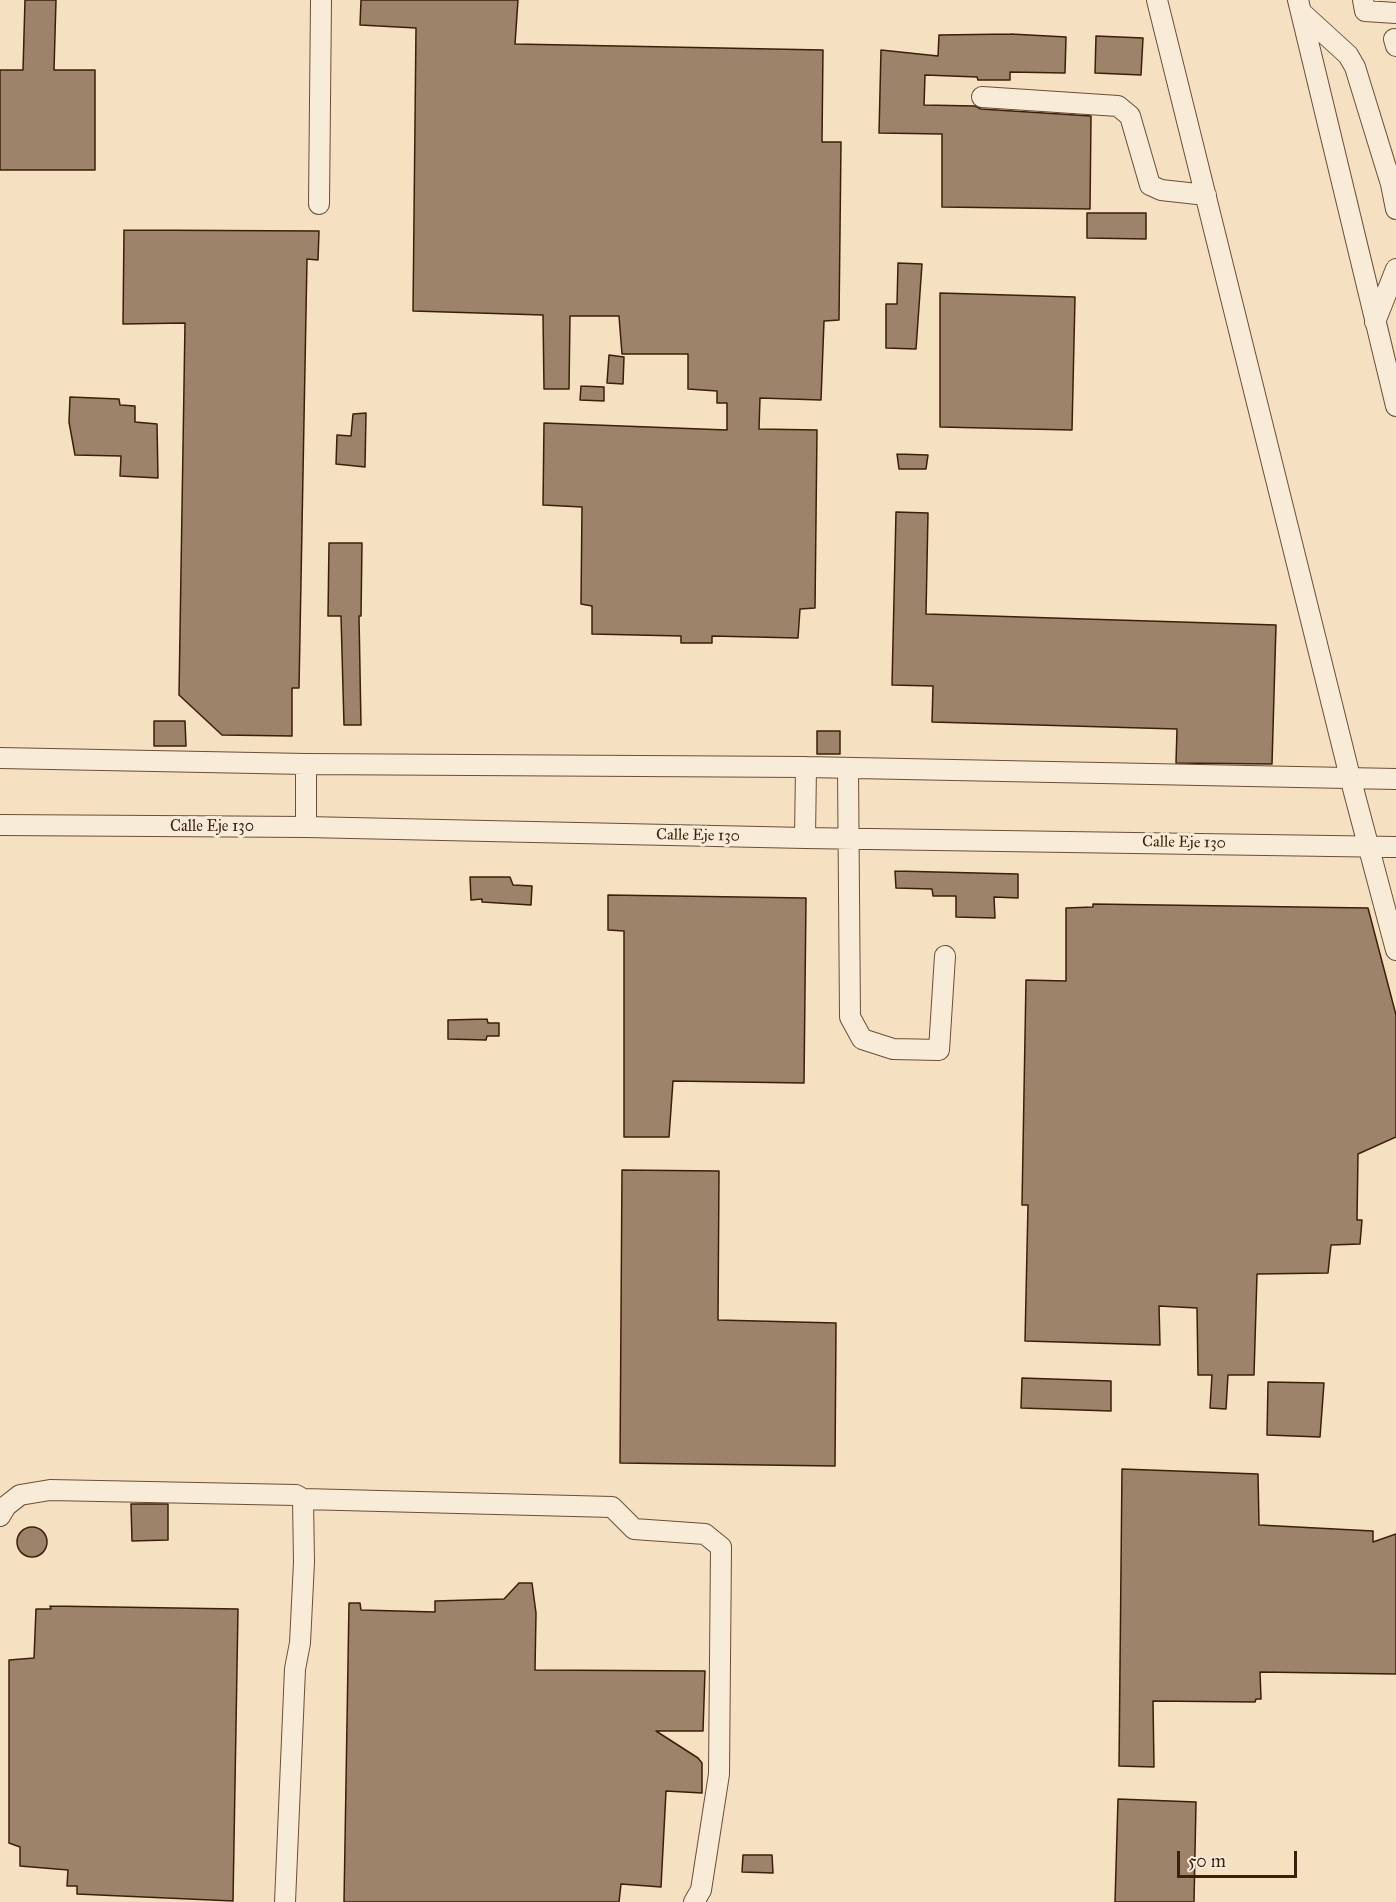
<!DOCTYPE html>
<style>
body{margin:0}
#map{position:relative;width:1396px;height:1902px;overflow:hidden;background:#f5e0c2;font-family:"IM FELL Great Primer",serif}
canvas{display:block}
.scale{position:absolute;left:1177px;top:1851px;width:120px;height:27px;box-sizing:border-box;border:3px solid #3c1f0a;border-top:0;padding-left:8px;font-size:18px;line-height:21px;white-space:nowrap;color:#3c1f0a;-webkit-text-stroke:4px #f8ebd7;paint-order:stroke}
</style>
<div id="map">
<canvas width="1396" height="1902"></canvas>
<div class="scale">50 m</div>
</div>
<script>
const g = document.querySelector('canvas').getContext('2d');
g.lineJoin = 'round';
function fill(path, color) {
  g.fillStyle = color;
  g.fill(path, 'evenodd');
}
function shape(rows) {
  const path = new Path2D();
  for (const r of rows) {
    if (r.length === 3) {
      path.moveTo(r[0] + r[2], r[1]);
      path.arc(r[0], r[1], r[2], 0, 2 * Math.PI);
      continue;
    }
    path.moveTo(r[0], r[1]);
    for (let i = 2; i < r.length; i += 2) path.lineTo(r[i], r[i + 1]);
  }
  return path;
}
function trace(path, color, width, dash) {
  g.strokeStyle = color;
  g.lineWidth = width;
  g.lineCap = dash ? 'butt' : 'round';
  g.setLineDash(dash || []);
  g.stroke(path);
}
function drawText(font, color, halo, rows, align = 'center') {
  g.font = font + ' "IM FELL Great Primer",serif';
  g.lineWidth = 6;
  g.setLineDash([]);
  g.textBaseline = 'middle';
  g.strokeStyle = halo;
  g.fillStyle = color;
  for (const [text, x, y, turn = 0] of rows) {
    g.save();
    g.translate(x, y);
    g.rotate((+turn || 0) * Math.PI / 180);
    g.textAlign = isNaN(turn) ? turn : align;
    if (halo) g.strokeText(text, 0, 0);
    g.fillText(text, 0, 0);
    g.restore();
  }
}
const building = shape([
 [25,0,56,0,54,70,95,70,95,170,0,170,0,70,23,70,25,0],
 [361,0,518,0,515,44,823,50,822,142,841,142,839,320,824,321,821,400,760,398,759,429,817,430,815,608,800,609,798,638,712,636,712,643,681,643,681,636,592,634,592,606,581,604,582,507,543,505,544,423,727,430,727,403,717,403,717,391,688,389,688,354,622,354,619,316,570,316,569,389,544,389,543,315,413,311,416,28,360,25,361,0],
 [1011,34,1066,37,1065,73,1010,72,1010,80,978,80,977,77,925,75,924,105,975,106,981,109,1091,116,1090,209,942,207,942,134,879,133,881,50,938,56,939,35,1011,34],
 [1096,36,1143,38,1141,75,1095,73,1096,36],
 [1087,213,1146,213,1146,239,1087,238,1087,213],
 [124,230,319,231,318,260,307,259,299,688,292,688,292,736,222,735,179,695,185,323,123,324,124,230],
 [898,263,922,264,916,349,886,348,886,304,897,304,898,263],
 [940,293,1075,297,1072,430,940,427,940,293],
 [609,355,624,357,623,384,607,383,609,355],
 [581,386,604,387,604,401,580,400,581,386],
 [70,397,119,399,120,405,135,406,135,422,157,424,158,478,120,476,121,456,75,455,69,422,70,397],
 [366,413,365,467,336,464,337,435,351,436,353,414,366,413],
 [897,454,928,455,926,469,899,469,897,454],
 [896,512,928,513,926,614,1276,625,1272,764,1176,763,1177,729,932,722,933,686,892,685,896,512],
 [329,543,362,543,361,616,359,616,361,725,344,725,341,616,328,616,329,543],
 [154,721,185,721,186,746,154,746,154,721],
 [817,731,840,731,840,754,817,754,817,731],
 [895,871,1018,874,1018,898,994,897,995,918,956,917,956,896,933,896,932,889,896,888,895,871],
 [470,877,510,877,513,885,532,886,531,905,482,902,482,899,471,900,470,877],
 [608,895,806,898,804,1083,673,1081,669,1137,624,1137,624,931,608,930,608,895],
 [1093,904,1368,908,1396,1015,1396,1137,1358,1154,1357,1220,1362,1220,1360,1244,1331,1245,1328,1273,1257,1274,1254,1375,1228,1375,1226,1409,1210,1408,1212,1375,1198,1375,1197,1308,1159,1306,1160,1345,1025,1341,1028,1205,1022,1205,1026,980,1066,981,1066,908,1093,907,1093,904],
 [487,1019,488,1023,499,1023,499,1036,487,1036,486,1040,448,1039,448,1020,487,1019],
 [622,1170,719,1171,718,1320,836,1323,835,1466,620,1463,622,1170],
 [1022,1378,1111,1381,1111,1411,1021,1408,1022,1378],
 [1268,1382,1324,1383,1320,1437,1267,1435,1268,1382],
 [1122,1469,1258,1474,1259,1525,1373,1531,1373,1542,1396,1534,1396,1674,1260,1672,1261,1699,1256,1699,1255,1702,1153,1701,1154,1767,1119,1766,1122,1469],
 [131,1504,168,1504,168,1540,132,1541,131,1504],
 [32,1542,15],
 [519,1583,532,1583,536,1613,535,1670,705,1671,703,1731,656,1731,698,1758,702,1763,702,1793,666,1791,661,1887,621,1884,619,1902,344,1902,349,1603,360,1603,361,1610,435,1612,435,1601,504,1599,519,1583],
 [50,1606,238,1609,233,1901,77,1894,77,1886,67,1886,68,1870,20,1866,20,1847,9,1843,9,1660,34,1658,36,1609,51,1609,50,1606],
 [1118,1799,1196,1802,1194,1902,1115,1902,1118,1799],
 [743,1855,772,1855,773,1873,742,1872,743,1855]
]);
const minor = shape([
 [1157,0,1350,777,1396,950],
 [1298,0,1396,406],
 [1363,0,1365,11,1396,13],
 [1302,13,1348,55,1355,67,1391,184,1396,209],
 [1394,39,1396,46],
 [982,97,1118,106,1130,116,1150,185,1161,190,1206,195],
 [319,204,321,0],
 [1375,322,1396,269],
 [0,758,306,764,806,767,1396,779],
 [306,764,306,827],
 [848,769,850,1017,862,1039,893,1049,939,1050,945,956],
 [0,825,306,827,805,838,1396,847],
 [805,838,806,767],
 [0,1516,6,1506,20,1495,50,1490,296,1495,303,1499,612,1507,634,1529,705,1534,721,1547,719,1774,701,1890,694,1902],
 [285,1902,295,1669,300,1643,304,1562,303,1499]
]);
const streetNames = [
 ["Calle Eje 130",212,827],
 ["Calle Eje 130",698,836,1],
 ["Calle Eje 130",1184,843,1]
];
fill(building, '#9c836a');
trace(building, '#3c1f0a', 1.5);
trace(minor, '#6a4f38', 22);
trace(minor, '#f8ebd7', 20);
drawText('16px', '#3c1f0a', '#f8ebd7', streetNames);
</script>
